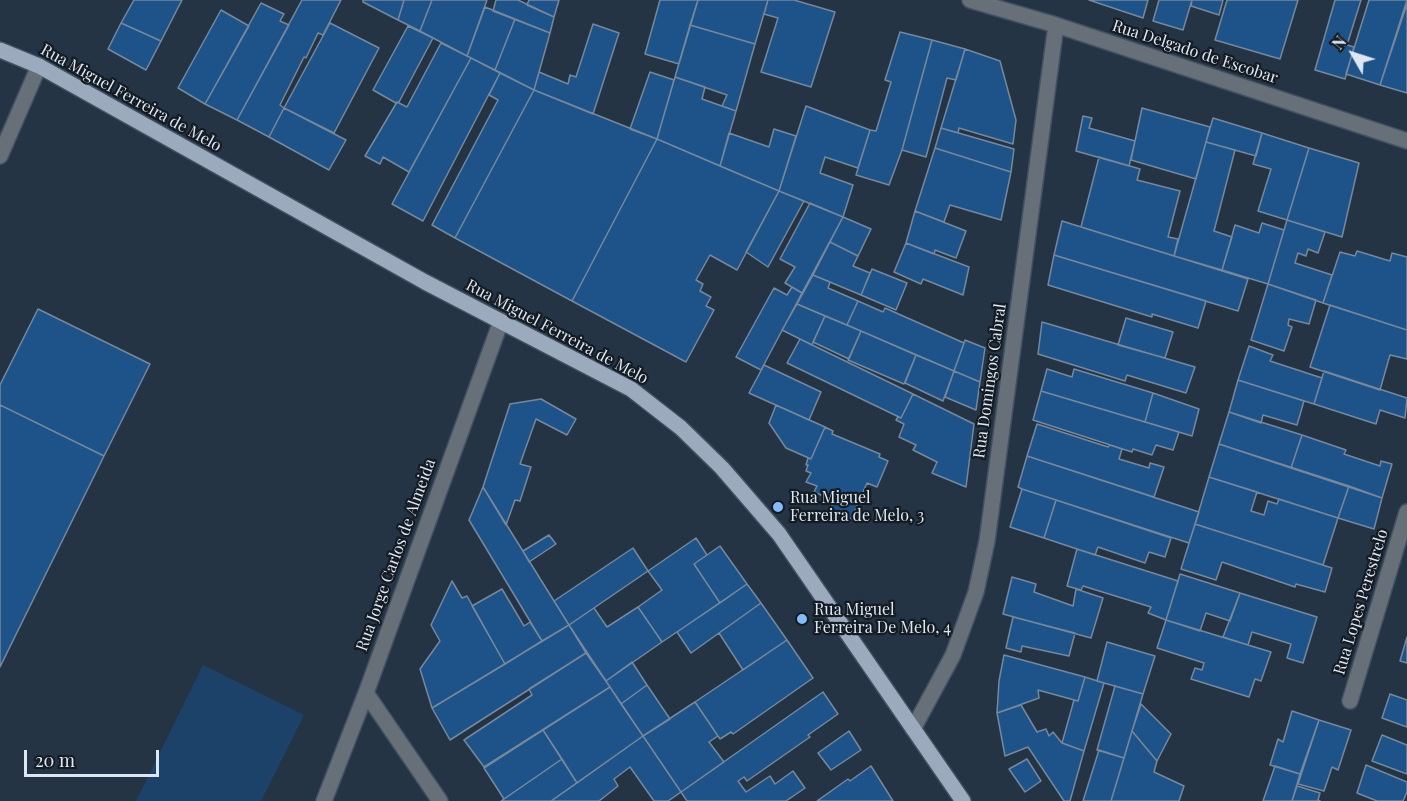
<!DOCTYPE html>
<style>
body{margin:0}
#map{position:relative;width:1407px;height:801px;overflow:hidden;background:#243445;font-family:"Playfair Display",serif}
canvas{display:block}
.north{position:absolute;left:1323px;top:24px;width:60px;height:60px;-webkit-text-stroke:4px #141b23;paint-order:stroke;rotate:309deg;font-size:16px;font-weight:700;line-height:24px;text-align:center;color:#dde7f3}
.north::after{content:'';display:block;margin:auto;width:21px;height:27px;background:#dde7f3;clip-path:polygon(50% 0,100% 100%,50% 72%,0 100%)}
.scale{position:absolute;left:24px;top:750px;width:135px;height:27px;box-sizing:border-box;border:3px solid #dde7f3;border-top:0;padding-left:8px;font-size:18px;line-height:21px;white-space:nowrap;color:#dde7f3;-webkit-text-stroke:4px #141b23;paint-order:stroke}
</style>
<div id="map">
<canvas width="1407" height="801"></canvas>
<div class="north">N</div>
<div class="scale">20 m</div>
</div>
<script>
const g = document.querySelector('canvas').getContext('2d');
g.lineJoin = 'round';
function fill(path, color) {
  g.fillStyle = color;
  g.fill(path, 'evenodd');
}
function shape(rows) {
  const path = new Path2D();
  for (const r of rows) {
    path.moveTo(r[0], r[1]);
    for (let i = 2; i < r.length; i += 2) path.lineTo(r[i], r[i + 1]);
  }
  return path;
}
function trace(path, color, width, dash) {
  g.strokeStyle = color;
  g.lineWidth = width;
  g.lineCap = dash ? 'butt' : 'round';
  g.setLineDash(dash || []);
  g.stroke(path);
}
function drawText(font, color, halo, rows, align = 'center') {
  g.font = font + ' "Playfair Display",serif';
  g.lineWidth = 4.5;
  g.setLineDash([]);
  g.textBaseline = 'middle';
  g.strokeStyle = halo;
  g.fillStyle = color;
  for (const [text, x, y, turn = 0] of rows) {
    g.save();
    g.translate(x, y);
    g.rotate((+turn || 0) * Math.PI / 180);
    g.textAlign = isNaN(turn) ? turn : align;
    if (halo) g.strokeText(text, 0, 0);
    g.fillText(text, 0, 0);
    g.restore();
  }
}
const green = shape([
 [203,665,304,715,261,801,136,801]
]);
const building = shape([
 [134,0,182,0,161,41,121,23,134,0],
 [302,0,341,0,323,35,318,33,306,58,304,57,280,105,284,108,269,137,237,120,302,0],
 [363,0,404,0,398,20,363,2,363,0],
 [404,0,432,0,420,31,398,20,404,0],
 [432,0,487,0,467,56,420,31,432,0],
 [496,0,518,0,554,17,550,33,493,11,496,0],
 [529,0,559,0,554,17,527,5,529,0],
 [660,0,698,0,679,64,645,54,660,0],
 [698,0,768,0,755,44,690,25,698,0],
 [768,0,794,0,835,12,811,87,761,72,778,18,764,14,768,0],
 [1089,0,1148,0,1143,18,1089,0],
 [1159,0,1192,0,1183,30,1153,21,1159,0],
 [1192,0,1223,0,1219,15,1191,6,1192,0],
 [1227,0,1298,0,1280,59,1215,40,1227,0],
 [1335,0,1361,0,1347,45,1354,47,1345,79,1315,70,1335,0],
 [1369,0,1407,0,1380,85,1346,74,1369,0],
 [261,3,284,14,280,21,289,25,237,120,205,104,261,3],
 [1407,4,1407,93,1380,85,1407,4],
 [485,7,515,19,495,70,467,56,485,7],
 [221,10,249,26,205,104,178,88,221,10],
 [515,19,550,33,534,90,495,70,515,19],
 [121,23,161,41,146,70,108,49,121,23],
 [330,23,379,48,334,133,284,108,330,23],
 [593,24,619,33,593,114,534,90,539,72,568,84,570,75,576,77,593,24],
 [690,25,755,44,736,111,722,106,727,95,675,77,690,25],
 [408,26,433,38,399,102,396,103,373,90,408,26],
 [900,32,932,40,902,150,889,185,856,175,870,130,876,131,891,82,885,80,900,32],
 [932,40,965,49,956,80,947,78,926,157,902,150,932,40],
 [441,43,471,58,409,172,383,157,380,164,365,156,397,102,407,107,441,43],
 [965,49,1000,61,1016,120,1013,144,959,128,958,133,941,128,965,49],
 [471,58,500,73,423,221,392,204,471,58],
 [650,72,674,80,657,139,630,129,650,72],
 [500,73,534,90,455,238,432,225,498,100,489,95,500,73],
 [675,77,705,87,702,99,736,111,720,166,657,139,675,77],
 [534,90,657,139,572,301,455,238,534,90],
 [806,106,870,130,858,168,825,157,820,173,853,185,843,217,779,191,806,106],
 [284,108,346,140,329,170,269,137,284,108],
 [1142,108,1210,127,1196,179,1131,160,1142,108],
 [1083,116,1092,118,1089,128,1135,141,1129,166,1076,151,1083,116],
 [1213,118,1262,133,1256,156,1206,142,1213,118],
 [941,128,1014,149,1011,172,935,148,941,128],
 [774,129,796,136,779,191,720,166,729,133,769,147,774,129],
 [1262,133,1309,148,1287,220,1258,211,1271,169,1253,164,1262,133],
 [657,139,779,191,737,270,710,255,696,280,703,284,700,291,711,297,706,306,714,310,686,362,572,301,657,139],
 [1206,142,1235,150,1214,231,1232,237,1222,270,1174,256,1206,142],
 [935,148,1011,172,1001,220,950,205,944,222,915,211,935,148],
 [1309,148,1359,163,1342,237,1287,220,1309,148],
 [1099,157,1140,169,1137,180,1180,191,1168,237,1178,239,1174,256,1081,227,1099,157],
 [779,191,804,201,768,267,746,252,779,191],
 [810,203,843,217,802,293,785,283,795,267,780,259,810,203],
 [915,211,966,231,956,258,935,250,934,254,906,243,915,211],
 [843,217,871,229,858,256,830,242,843,217],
 [1287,220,1325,232,1318,253,1308,249,1306,256,1298,253,1295,263,1332,275,1323,303,1268,284,1287,220],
 [1062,221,1248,279,1238,311,1054,255,1062,221],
 [1262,223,1284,230,1268,284,1222,270,1235,225,1259,233,1262,223],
 [830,242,858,256,853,266,870,273,861,295,813,275,830,242],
 [906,243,969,267,963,295,923,279,921,284,894,272,906,243],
 [1357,251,1390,261,1392,253,1407,257,1407,330,1323,303,1340,252,1355,256,1357,251],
 [1054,255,1206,301,1198,328,1152,314,1152,317,1048,285,1054,255],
 [872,269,907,283,896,310,861,295,872,269],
 [813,275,830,282,828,288,858,301,847,325,797,304,813,275],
 [1268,284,1316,300,1309,324,1289,319,1288,325,1292,327,1284,351,1251,340,1268,284],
 [792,287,802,293,761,370,736,357,774,288,787,295,792,287],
 [858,301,883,312,885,308,964,343,954,371,847,325,858,301],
 [797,304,825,316,812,345,782,330,797,304],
 [1330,305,1407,330,1407,359,1390,355,1380,390,1310,367,1330,305],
 [38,309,150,364,104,456,0,405,0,385,38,309],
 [825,316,861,331,849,359,813,342,825,316],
 [1126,318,1173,332,1165,358,1118,345,1126,318],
 [1042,322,1195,367,1186,393,1127,375,1125,381,1038,354,1042,322],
 [861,331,916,355,904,384,848,360,861,331],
 [800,339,913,394,901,418,787,363,800,339],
 [965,340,985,348,980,382,954,371,965,340],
 [1249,346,1273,355,1270,361,1322,378,1314,404,1238,380,1249,346],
 [916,355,954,371,943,401,905,383,916,355],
 [764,365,821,392,809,420,749,393,764,365],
 [1047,369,1072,377,1074,369,1153,393,1145,422,1041,391,1047,369],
 [954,371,980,382,976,410,945,397,954,371],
 [1324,371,1407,398,1405,418,1380,410,1376,424,1314,404,1324,371],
 [1238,380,1304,401,1297,425,1263,415,1261,423,1229,412,1238,380],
 [1041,391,1179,432,1173,450,1156,445,1152,455,1133,449,1132,452,1033,420,1041,391],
 [1153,393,1199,409,1192,436,1145,422,1153,393],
 [913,394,974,424,966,487,932,473,937,462,913,450,916,445,899,437,904,424,896,420,898,417,901,418,913,394],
 [541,399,576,419,567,435,536,419,520,464,531,467,520,501,515,500,506,525,483,487,510,404,541,399],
 [0,405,104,456,0,667,0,405],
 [776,405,825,427,811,459,786,448,769,423,776,405],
 [1229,412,1302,435,1291,468,1219,444,1229,412],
 [1037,424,1108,447,1110,445,1122,449,1119,459,1149,468,1150,463,1164,467,1154,497,1027,456,1037,424],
 [825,427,833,431,832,434,880,454,879,457,888,461,877,487,867,483,851,519,830,510,834,501,814,492,817,486,806,482,811,473,806,471,808,465,806,465,808,458,811,459,825,427],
 [1302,435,1346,450,1344,454,1380,466,1381,461,1392,464,1382,498,1291,468,1302,435],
 [1219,444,1349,486,1338,518,1209,477,1219,444],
 [1027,456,1199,512,1189,543,1022,489,1018,487,1027,456],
 [1209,477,1257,492,1251,511,1264,515,1268,501,1277,504,1279,499,1338,518,1323,565,1195,524,1209,477],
 [1349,486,1382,498,1374,529,1338,518,1349,486],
 [483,487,569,625,542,641,469,520,483,487],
 [1022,489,1056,500,1044,538,1010,527,1022,489],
 [1056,500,1171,538,1165,557,1149,552,1145,563,1098,547,1095,555,1044,538,1056,500],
 [1195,524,1332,568,1325,592,1296,584,1295,587,1222,562,1216,580,1181,569,1195,524],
 [549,535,556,544,529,562,523,551,549,535],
 [696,538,707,555,694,564,720,603,662,642,638,607,662,590,648,571,696,538],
 [720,546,747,584,720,603,694,564,720,546],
 [633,548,648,571,569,625,554,601,633,548],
 [1077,549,1178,581,1166,620,1148,613,1151,607,1083,586,1081,590,1067,586,1077,549],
 [1180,574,1240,593,1230,621,1206,613,1200,631,1166,620,1180,574],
 [1012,577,1036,584,1034,592,1073,606,1076,589,1103,598,1091,638,1003,614,1012,577],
 [452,581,462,598,467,596,505,664,432,708,420,669,440,641,431,625,452,581],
 [747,584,761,603,691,653,677,632,747,584],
 [502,589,524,626,530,622,542,641,505,664,472,606,502,589],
 [1240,593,1317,617,1303,663,1287,658,1291,644,1252,632,1248,645,1223,637,1240,593],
 [761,603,787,640,743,670,719,633,761,603],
 [638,607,662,642,606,681,569,625,594,608,607,627,638,607],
 [1013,617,1075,633,1069,656,1022,646,1021,652,1006,648,1013,617],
 [1166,620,1271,652,1261,681,1255,679,1249,697,1191,679,1195,668,1202,670,1204,663,1157,648,1166,620],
 [569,625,586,653,450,740,432,708,569,625],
 [1407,637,1407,663,1400,661,1407,637],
 [787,640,813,678,733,734,731,732,720,739,695,702,787,640],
 [1107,642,1155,656,1143,694,1097,681,1107,642],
 [586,653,610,687,484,767,464,740,532,695,529,689,586,653],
 [1004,655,1085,677,1078,701,1038,690,1039,698,997,713,999,681,1004,655],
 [632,662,647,685,621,704,606,681,632,662],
 [1085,677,1104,683,1084,751,1062,743,1074,700,1078,701,1085,677],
 [647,685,670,719,643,736,621,704,647,685],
 [1115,686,1143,694,1124,758,1097,750,1115,686],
 [610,687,643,736,577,783,543,730,610,687],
 [823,692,838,714,808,735,810,737,747,781,744,777,738,781,746,792,770,776,775,784,793,771,805,788,786,801,687,801,681,792,823,692],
 [1390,694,1407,700,1407,727,1382,718,1390,694],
 [695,702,718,736,709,742,724,762,681,792,643,736,695,702],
 [1141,704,1171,734,1157,761,1132,731,1141,704],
 [1021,705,1037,732,1046,729,1049,736,1053,732,1062,743,1084,751,1070,801,1064,801,1028,747,1005,756,997,713,1021,705],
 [1292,711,1319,720,1300,774,1270,765,1278,739,1283,742,1292,711],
 [1319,720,1351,730,1338,770,1332,767,1324,791,1298,784,1319,720],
 [543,730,562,759,504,799,484,768,543,730],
 [849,731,861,750,831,770,818,753,849,731],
 [1132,731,1157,761,1154,772,1184,786,1179,801,1111,801,1132,731],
 [1382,735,1407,745,1407,774,1372,761,1382,735],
 [643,736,681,792,668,801,654,801,630,767,614,779,618,786,599,801,551,801,643,736],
 [1099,750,1124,758,1111,801,1083,801,1099,750],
 [562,759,577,783,551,801,501,801,562,759],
 [1027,759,1041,781,1025,792,1009,769,1027,759],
 [1366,765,1407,782,1407,792,1403,801,1377,801,1357,793,1366,765],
 [871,766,893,801,817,801,848,779,850,781,871,766],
 [1275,766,1300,774,1292,801,1263,801,1275,766],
 [1297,786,1320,793,1318,800,1320,801,1292,801,1297,786]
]);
const minor = shape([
 [970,0,1056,25,1407,141],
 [0,156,39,66],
 [366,693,440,801],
 [1350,701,1407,512],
 [913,729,953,655,976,592,987,541,1056,25],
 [324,801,366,693,501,321]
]);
const major = shape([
 [0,50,39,66,425,282,631,389,681,428,722,468,779,534,963,801]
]);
const markers = [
 [778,507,6,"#84bcfb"],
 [802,619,6,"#84bcfb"]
];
const streetNames = [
 ["Rua Delgado de Escobar",1195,52,18],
 ["Rua Miguel Ferreira de Melo",131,98,29],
 ["Rua Miguel Ferreira de Melo",557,332,28],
 ["Rua Domingos Cabral",990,381,-82],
 ["Rua Jorge Carlos de Almeida",396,555,-70],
 ["Rua Lopes Perestrelo",1361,602,-73]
];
const poiNames = [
 ["Rua Miguel",790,498],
 ["Ferreira de Melo, 3",790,516],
 ["Rua Miguel",814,610],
 ["Ferreira De Melo, 4",814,628]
];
fill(green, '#1c426a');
fill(building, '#1e5389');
trace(building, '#76889d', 1.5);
trace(minor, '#425161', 18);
trace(major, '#425161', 18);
trace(minor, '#676f78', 15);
trace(major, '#9babbd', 15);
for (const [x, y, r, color] of markers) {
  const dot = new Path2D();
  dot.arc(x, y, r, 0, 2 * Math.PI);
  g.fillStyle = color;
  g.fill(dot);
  trace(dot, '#141b23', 2);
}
drawText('16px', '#dde7f3', '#141b23', streetNames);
drawText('16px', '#dde7f3', '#141b23', poiNames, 'left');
</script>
